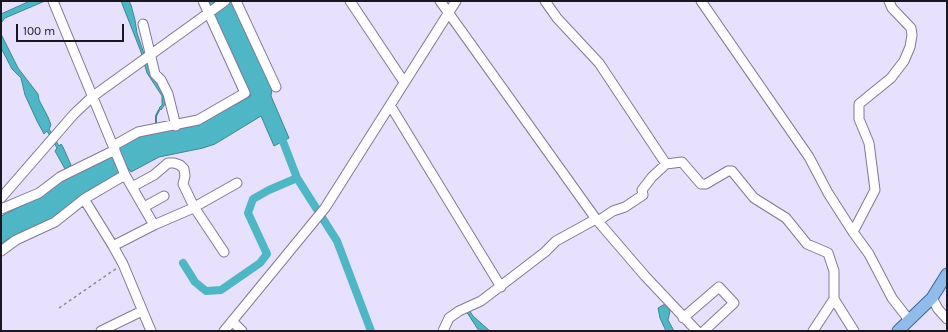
<!DOCTYPE html>
<style>
body{margin:0}
#map{position:relative;width:948px;height:332px;overflow:hidden;background:#e8e1fd;font-family:Karla,sans-serif}
canvas{display:block}
.frame{position:absolute;inset:0;border:2px solid #1a1723;pointer-events:none}
.scale{position:absolute;left:16px;top:24px;width:108px;height:18px;box-sizing:border-box;border:2px solid #1a1723;border-top:0;padding-left:5px;font-size:12px;line-height:14px;white-space:nowrap;color:#1a1723;-webkit-text-stroke:3px #e8e1fd;paint-order:stroke}
</style>
<div id="map">
<canvas width="948" height="332"></canvas>
<div class="frame"></div>
<div class="scale">100 m</div>
</div>
<script>
const g = document.querySelector('canvas').getContext('2d');
g.lineJoin = 'round';
function fill(path, color) {
  g.fillStyle = color;
  g.fill(path, 'evenodd');
}
function shape(rows) {
  const path = new Path2D();
  for (const r of rows) {
    path.moveTo(r[0], r[1]);
    for (let i = 2; i < r.length; i += 2) path.lineTo(r[i], r[i + 1]);
  }
  return path;
}
function trace(path, color, width, dash) {
  g.strokeStyle = color;
  g.lineWidth = width;
  g.lineCap = dash ? 'butt' : 'round';
  g.setLineDash(dash || []);
  g.stroke(path);
}
const water = shape([
 [30,1,45,1,5,18,1,23,1,14,30,1],
 [121,1,129,1,131,5,135,20,137,33,149,69,159,84,164,96,165,104,161,110,159,108,162,105,162,96,147,73,141,52,121,1],
 [207,1,232,1,272,88,271,96,289,138,274,146,261,116,215,144,203,148,159,157,131,172,127,167,120,171,120,173,89,190,54,218,8,239,1,244,1,217,3,215,41,196,65,178,111,154,112,157,119,153,120,146,140,136,192,126,203,122,251,96,207,1],
 [1,34,18,68,38,94,39,100,48,117,51,125,49,129,59,146,61,144,63,147,71,165,65,169,55,151,57,148,47,131,44,134,37,121,25,95,21,78,12,69,1,48,1,34],
 [665,304,670,311,668,320,674,331,666,331,660,318,658,308,665,304],
 [469,310,473,316,490,331,479,331,466,311,469,310]
]);
const stream = shape([
 [156,126,156,116,159,110]
]);
const canal = shape([
 [279,131,297,178,337,241,371,331],
 [183,263,195,282,206,291,221,290,260,263,267,254,248,213,253,199,269,190,297,178]
]);
const path = shape([
 [59,308,117,268]
]);
const minor = shape([
 [53,1,125,175],
 [236,1,276,87],
 [350,1,404,82],
 [440,1,596,219,556,241,545,252,481,301,459,311,449,318,443,331],
 [545,1,557,18,599,63,666,164,682,162,701,184,706,184,728,171,732,171,754,198,786,218,807,244,828,253,834,271,834,299,854,331],
 [701,1,809,157,828,193,853,232,869,254,892,298,909,320],
 [143,24,155,74,161,80,168,94,176,126],
 [390,105,501,287],
 [113,146,138,132,198,120,245,93,203,1],
 [132,187,154,175,168,163,174,163,180,165,184,169,185,176,183,184,194,207,224,252],
 [1,198,74,114,92,97,225,1],
 [84,199,113,246],
 [144,207,164,196],
 [1,209,39,193,60,177,115,150],
 [596,219,645,276,697,331],
 [598,221,613,211,625,207,643,195,642,190,652,177,666,164],
 [154,225,191,209,237,183],
 [853,232,875,190,869,143,859,119,859,104,891,78,904,61,910,47,912,35,911,28,892,8,889,1],
 [1,251,16,240,55,222,84,199,125,175,154,225,113,246,123,264,151,331],
 [932,298,938,309,947,319],
 [683,318,719,287,734,303,704,331],
 [232,321,242,331],
 [101,331,142,311],
 [224,331,325,208,456,1],
 [813,331,834,299]
]);
const major = shape([
 [898,331,932,298,947,274]
]);
fill(water, '#4eb6c5');
trace(water, '#3e8694', 1);
trace(stream, '#3e8694', 2);
trace(canal, '#4eb6c5', 8);
trace(minor, '#817897', 11);
trace(major, '#38659b', 13);
trace(path, '#8d889d', 1.5, [3, 3]);
trace(minor, '#fff', 9);
trace(major, '#91bce9', 11);
</script>
